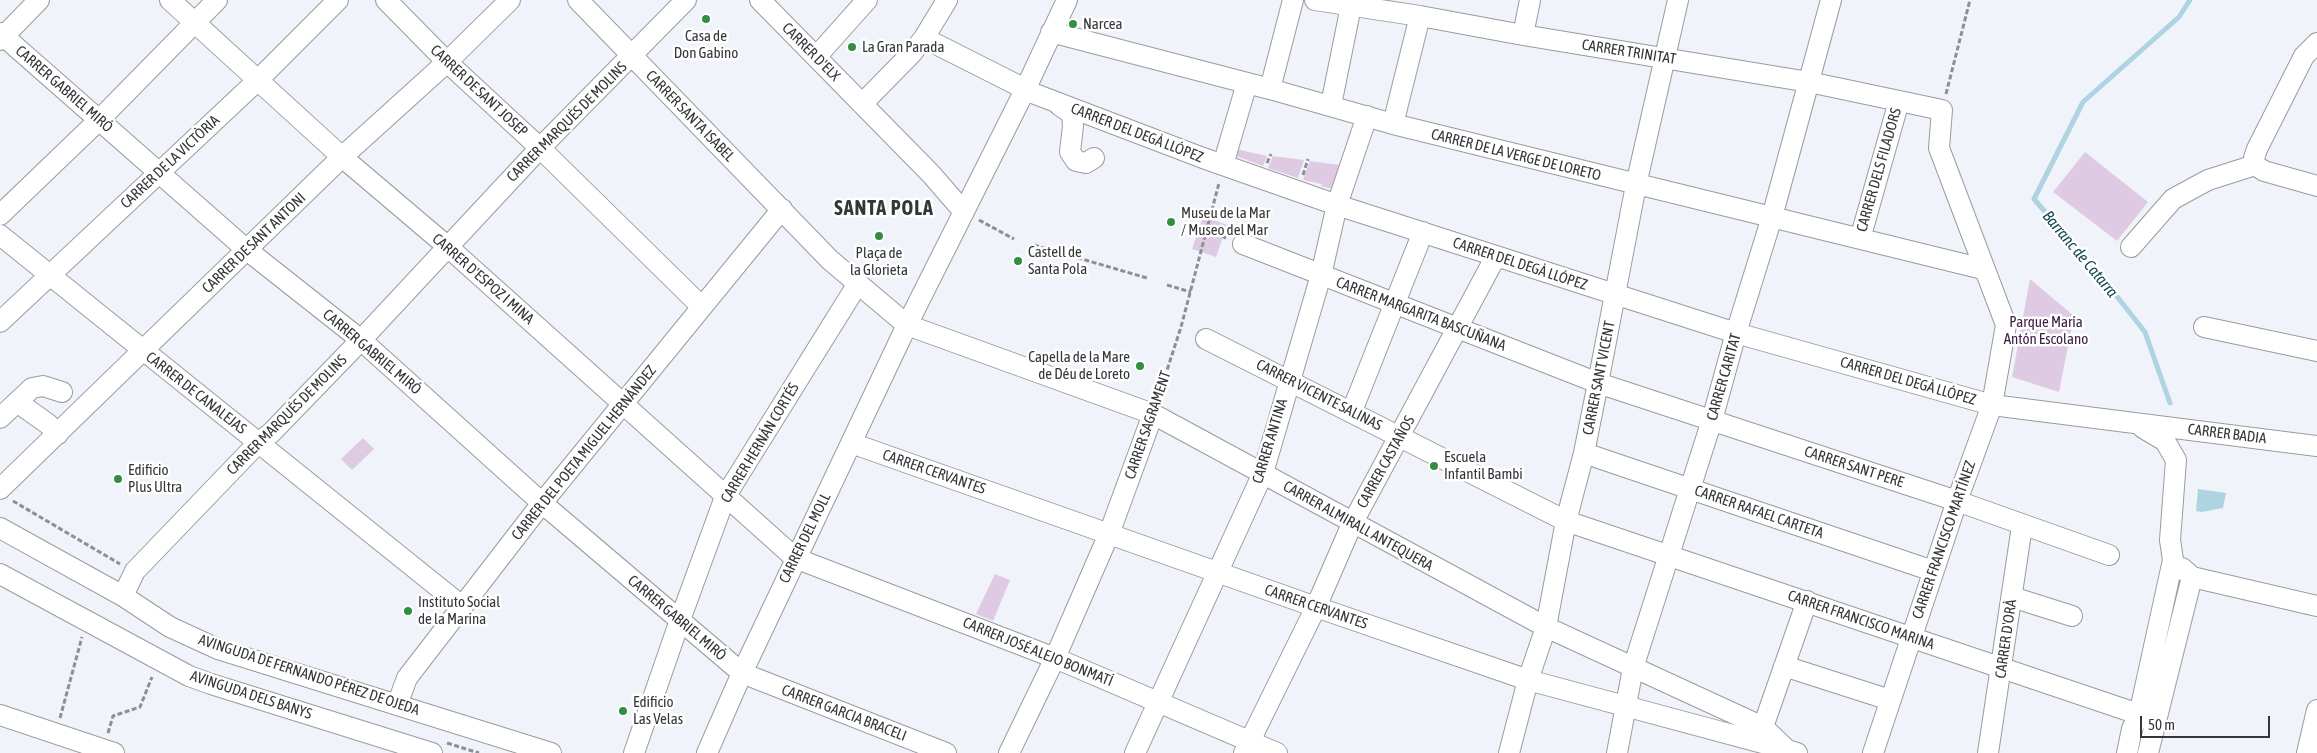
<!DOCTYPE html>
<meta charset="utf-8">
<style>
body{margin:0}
#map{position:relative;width:2317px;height:753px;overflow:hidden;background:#f0f3f9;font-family:"Asap Condensed",sans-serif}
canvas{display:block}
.scale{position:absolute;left:2140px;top:716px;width:130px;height:22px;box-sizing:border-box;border:2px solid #353638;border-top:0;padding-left:6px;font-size:15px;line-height:18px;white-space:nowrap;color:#353638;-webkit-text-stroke:4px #fff;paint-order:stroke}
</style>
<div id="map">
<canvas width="2317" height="753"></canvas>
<div class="scale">50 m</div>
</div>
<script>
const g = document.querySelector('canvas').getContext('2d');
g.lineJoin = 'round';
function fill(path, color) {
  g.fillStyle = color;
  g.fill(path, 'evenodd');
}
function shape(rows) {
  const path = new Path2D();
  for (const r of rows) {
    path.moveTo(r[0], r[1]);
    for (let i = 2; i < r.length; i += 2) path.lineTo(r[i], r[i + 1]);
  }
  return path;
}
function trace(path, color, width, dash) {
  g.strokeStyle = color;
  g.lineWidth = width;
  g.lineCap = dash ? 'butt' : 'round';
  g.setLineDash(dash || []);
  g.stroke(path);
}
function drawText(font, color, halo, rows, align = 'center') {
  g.font = font + ' "Asap Condensed",sans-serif';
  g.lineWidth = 5;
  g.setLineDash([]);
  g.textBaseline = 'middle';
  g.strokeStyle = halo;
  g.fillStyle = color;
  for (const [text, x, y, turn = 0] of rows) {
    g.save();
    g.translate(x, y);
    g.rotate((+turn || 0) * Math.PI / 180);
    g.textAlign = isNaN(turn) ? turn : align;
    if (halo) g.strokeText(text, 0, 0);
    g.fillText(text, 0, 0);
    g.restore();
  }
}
const green = shape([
 [1236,149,1267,156,1263,166,1236,156],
 [2085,152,2148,202,2117,241,2053,192],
 [1273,156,1304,160,1298,178,1268,168],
 [1310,161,1340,165,1332,189,1321,186,1322,184,1303,180],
 [1203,216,1227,225,1216,257,1192,249],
 [2030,279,2074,316,2059,392,2012,377],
 [363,438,374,449,352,470,341,459],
 [995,574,1010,580,993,621,976,614]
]);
const water = shape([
 [2198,489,2226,493,2223,508,2202,512,2196,511]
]);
const stream = shape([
 [2170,403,2145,332,2111,289,2034,199,2083,102,2179,17,2190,0]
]);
const path = shape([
 [1946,94,1970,0],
 [1267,163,1271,154],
 [1303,175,1308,159],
 [979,220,1014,239],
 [1208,231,1226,238],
 [1034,245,1147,278],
 [1167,285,1191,292],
 [1158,398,1181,327,1219,183],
 [13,501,120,564],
 [60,718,82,637],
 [108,733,113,716,140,707,152,677],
 [447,743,479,753]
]);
const minor = shape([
 [170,0,342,157,448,247,795,558,1055,658,1277,753],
 [386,0,447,62,540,148,702,307],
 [578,0,830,260,907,325,1153,414,1546,627,1763,727,1787,750,1797,753],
 [760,0,931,174,964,212],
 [1315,0,1420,16,1523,35,1809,82,1942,110,1939,148,2006,325,1992,405,1957,501,1873,753],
 [1051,32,1270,89,1393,124,1983,269],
 [0,33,247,250,361,340,542,503,742,673,946,753],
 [1523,35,1530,0],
 [924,38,1035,94,1203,158,1337,205,1736,333,1992,405,2317,446],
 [0,40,39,0],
 [816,57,867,0],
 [1270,89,1293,0],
 [862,104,912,53,924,38,947,0],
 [1059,105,1072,114,1073,126,1070,152,1076,161,1086,163,1094,158],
 [1331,105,1351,6],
 [1393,124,1420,16],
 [1223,165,1247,83],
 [2255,165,2254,158,2257,149,2304,56,2317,43],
 [2255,165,2264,171,2317,186],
 [0,215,99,120,217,0],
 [0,235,463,607],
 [1860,239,1899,101],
 [1243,244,1598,383,1957,501,2109,555],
 [2131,247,2173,199,2208,180,2255,165],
 [0,322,258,80,338,0],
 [2204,327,2317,351],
 [1206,339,1566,521,2156,720],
 [17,402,48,424,58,434],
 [1352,411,1423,232],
 [0,418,32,388,43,386,62,392],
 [851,443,1316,607,1528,680,1785,749],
 [1584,453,1933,571],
 [0,489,342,157,447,62,510,0],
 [0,528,123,596,170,627,218,649,551,753],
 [2182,568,2192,577,2317,606],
 [0,574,189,676,211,684,432,753],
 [123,596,135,571,259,442,271,433,361,340,540,148,686,0],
 [2012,597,2072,616],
 [1784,666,1890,700],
 [397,705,407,678,542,503,782,209],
 [0,715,114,753],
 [1763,727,1807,601],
 [634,753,680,620,725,497,857,285],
 [707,753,742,673,907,325,1025,90,1067,0],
 [1009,753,1055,658,1109,534,1153,414],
 [1135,753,1263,473,1321,275,1337,205,1367,116],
 [1244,753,1316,607,1352,524,1496,256],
 [1509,753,1528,680,1546,627,1566,521,1584,453,1598,383,1636,185,1678,0],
 [1617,753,1633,668,1712,420,1736,333,1772,217,1831,0],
 [1988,753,2022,526],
 [2127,753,2132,729,2139,715,2173,560,2170,540,2176,460,2165,441,2143,428],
 [2148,753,2192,577],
 [2307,753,2317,710]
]);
const markers = [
 [706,19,5,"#328f41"],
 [1073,24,5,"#328f41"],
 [852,47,5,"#328f41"],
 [1171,222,5,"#328f41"],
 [879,236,5,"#328f41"],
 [1018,261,5,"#328f41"],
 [1140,366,5,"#328f41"],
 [1434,466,5,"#328f41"],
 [118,479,5,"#328f41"],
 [408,611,5,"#328f41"],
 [623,711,5,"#328f41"]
];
const poiNames = [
 ["Narcea",1083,24],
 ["Casa de",706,36,"center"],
 ["Don Gabino",706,53,"center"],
 ["La Gran Parada",862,47],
 ["Museu de la Mar",1181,213],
 ["/ Museo del Mar",1181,230],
 ["Castell de",1028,252],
 ["Santa Pola",1028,269],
 ["Plaça de",879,253,"center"],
 ["la Glorieta",879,270,"center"],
 ["Capella de la Mare",1130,357,"right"],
 ["de Déu de Loreto",1130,374,"right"],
 ["Escuela",1444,457],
 ["Infantil Bambi",1444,474],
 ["Edificio",128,470],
 ["Plus Ultra",128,487],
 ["Instituto Social",418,602],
 ["de la Marina",418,619],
 ["Edificio",633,702],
 ["Las Velas",633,719]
];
const streetNames = [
 ["CARRER D'ELX",811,52,45],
 ["CARRER TRINITAT",1629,52,9],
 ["CARRER GABRIEL MIRÓ",64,89,41],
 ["CARRER DE SANT JOSEP",479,91,43],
 ["CARRER SANTA ISABEL",690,116,46],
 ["CARRER MARQUÉS DE MOLINS",567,122,-45],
 ["CARRER DEL DEGÀ LLÓPEZ",1137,133,21],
 ["CARRER DE LA VERGE DE LORETO",1516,155,14],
 ["CARRER DE LA VICTÒRIA",170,162,-43],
 ["CARRER DELS FILADORS",1879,170,-74],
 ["CARRER DE SANT ANTONI",254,243,-44],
 ["CARRER DEL DEGÀ LLÓPEZ",1520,264,18],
 ["CARRER D'ESPOZ I MINA",483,279,41],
 ["CARRER MARGARITA BASCUÑANA",1421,314,21],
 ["CARRER GABRIEL MIRÓ",372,352,40],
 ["CARRER CARITAT",1724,377,-74],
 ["CARRER SANT VICENT",1599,378,-79],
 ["CARRER DEL DEGÀ LLÓPEZ",1908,381,16],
 ["CARRER DE CANALEJAS",196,393,38],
 ["CARRER VICENTE SALINAS",1319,395,27],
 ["CARRER MARQUÉS DE MOLINS",287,415,-45],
 ["CARRER SAGRAMENT",1148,425,-71],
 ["CARRER BADIA",2227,434,7],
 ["CARRER ANTINA",1270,441,-73],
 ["CARRER HERNÁN CORTÉS",760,443,-59],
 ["CARRER DEL POETA MIGUEL HERNÁNDEZ",584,453,-51],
 ["CARRER CASTAÑOS",1386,462,-61],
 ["CARRER SANT PERE",1854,467,18],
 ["CARRER CERVANTES",934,472,19],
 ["CARRER RAFAEL CARTETA",1759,512,19],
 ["CARRER ALMIRALL ANTEQUERA",1358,526,29],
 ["CARRER DEL MOLL",805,538,-64],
 ["CARRER FRANCISCO MARTÍNEZ",1944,540,-71],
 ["CARRER CERVANTES",1316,607,19],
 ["CARRER GABRIEL MIRÓ",677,618,40],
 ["CARRER FRANCISCO MARINA",1861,620,19],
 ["CARRER D'ORÀ",2006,639,-82],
 ["CARRER JOSÉ ALEJO BONMATÍ",1038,652,22],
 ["AVINGUDA DE FERNANDO PÉREZ DE OJEDA",309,675,18],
 ["AVINGUDA DELS BANYS",251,695,18],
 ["CARRER GARCIA BRACELI",844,713,21]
];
const parkNames = [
 ["Parque María",2046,322],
 ["Antón Escolano",2046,339]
];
const waterNames = [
 ["Barranc de Catarra",2080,254,50]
];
const districtNames = [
 ["SANTA POLA",884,209]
];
fill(green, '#dfcae4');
fill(water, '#aed4e1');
trace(stream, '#aed4e1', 5);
trace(minor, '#999ba1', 22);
trace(path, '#8d8f93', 3, [5, 2.5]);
trace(minor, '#fff', 20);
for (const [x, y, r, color] of markers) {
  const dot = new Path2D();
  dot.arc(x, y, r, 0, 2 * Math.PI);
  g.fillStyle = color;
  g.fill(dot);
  trace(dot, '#fff', 2);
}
drawText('15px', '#353638', '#fff', poiNames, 'left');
drawText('15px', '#353638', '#fff', streetNames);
drawText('15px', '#3e2044', '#fff', parkNames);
drawText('italic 16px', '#124756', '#fff', waterNames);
g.letterSpacing = '1px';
drawText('bold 20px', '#353638', '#fff', districtNames);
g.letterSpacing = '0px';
</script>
